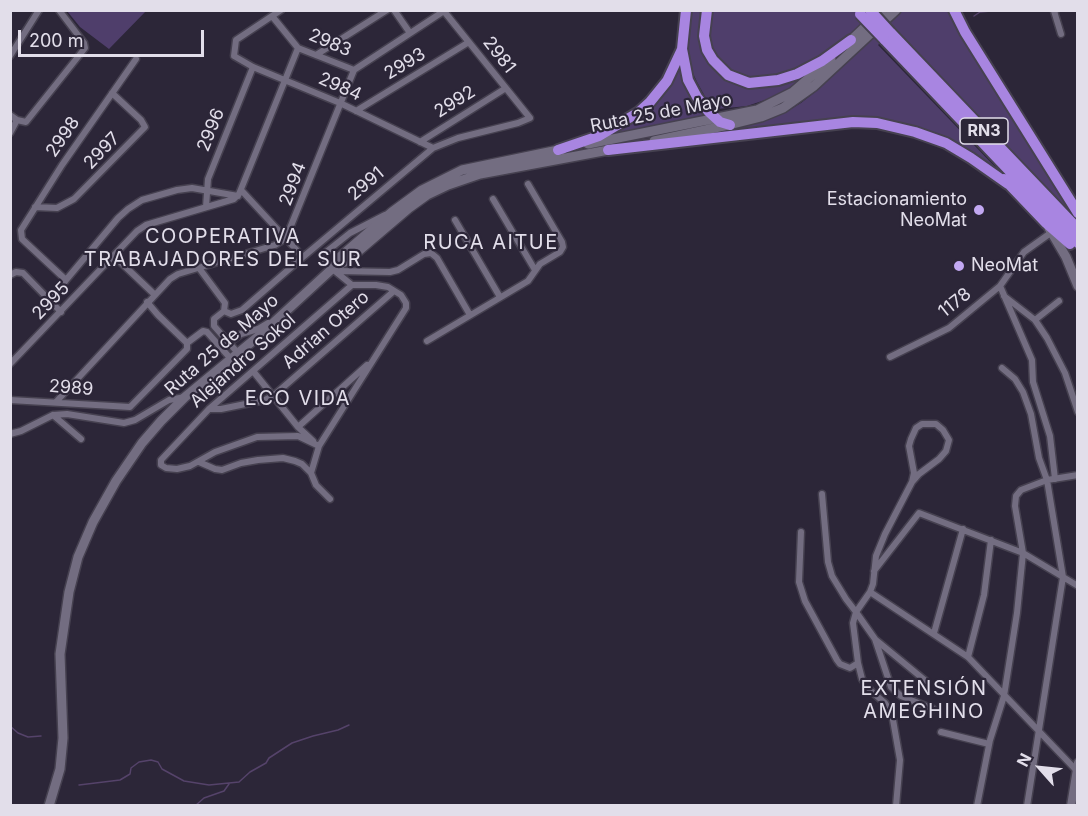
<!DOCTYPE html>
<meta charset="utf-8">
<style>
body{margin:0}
#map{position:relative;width:1088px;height:816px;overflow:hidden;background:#2c2638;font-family:Inter,sans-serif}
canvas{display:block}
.frame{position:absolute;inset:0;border:12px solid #e2deea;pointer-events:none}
.north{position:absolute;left:1010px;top:738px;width:60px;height:60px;-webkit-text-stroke:4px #2c2638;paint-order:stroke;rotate:297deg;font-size:16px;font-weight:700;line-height:24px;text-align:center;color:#e2deea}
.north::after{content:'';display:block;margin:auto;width:21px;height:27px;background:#e2deea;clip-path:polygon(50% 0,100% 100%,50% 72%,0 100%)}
.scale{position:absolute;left:18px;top:30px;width:186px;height:27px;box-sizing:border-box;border:3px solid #e2deea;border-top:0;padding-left:8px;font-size:18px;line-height:21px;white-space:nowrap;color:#e2deea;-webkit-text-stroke:4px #2c2638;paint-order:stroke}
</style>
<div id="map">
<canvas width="1088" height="816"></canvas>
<div class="frame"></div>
<div class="north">N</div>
<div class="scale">200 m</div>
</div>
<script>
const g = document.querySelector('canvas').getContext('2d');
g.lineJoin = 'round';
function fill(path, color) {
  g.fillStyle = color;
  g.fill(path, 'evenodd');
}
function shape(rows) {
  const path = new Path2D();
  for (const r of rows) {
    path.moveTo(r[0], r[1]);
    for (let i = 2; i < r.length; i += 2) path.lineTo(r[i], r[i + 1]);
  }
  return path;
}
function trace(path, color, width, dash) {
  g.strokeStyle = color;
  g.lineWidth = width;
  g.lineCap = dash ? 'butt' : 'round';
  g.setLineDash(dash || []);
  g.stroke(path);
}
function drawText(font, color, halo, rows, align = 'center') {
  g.font = font + ' Inter,sans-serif';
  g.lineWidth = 4.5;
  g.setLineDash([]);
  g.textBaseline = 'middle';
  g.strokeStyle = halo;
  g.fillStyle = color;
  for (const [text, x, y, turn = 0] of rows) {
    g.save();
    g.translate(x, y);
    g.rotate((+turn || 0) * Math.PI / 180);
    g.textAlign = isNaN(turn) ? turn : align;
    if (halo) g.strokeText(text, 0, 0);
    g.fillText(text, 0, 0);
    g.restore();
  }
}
const green = shape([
 [903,10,950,11,1077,216,1077,220,894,29,878,45,998,170,995,174,963,152,882,122,662,142,755,123,786,112,801,103,815,92,864,42],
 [67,11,146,11,109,49,80,27],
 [679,11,877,11,809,76,777,96,747,106,717,109,707,100,697,82,682,49],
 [680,62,689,93,707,116,602,139,629,123]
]);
const stream = shape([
 [974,16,980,12,1002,10],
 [10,726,18,733,28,737,41,736],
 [79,785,120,780,130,774,131,768,139,762,151,760,158,762,162,769,184,781,209,785,239,782,250,772,266,763,269,758,292,743,313,736,338,730,349,725],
 [195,806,204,798,224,791,229,784]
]);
const minor = shape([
 [281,10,236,40,234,56,253,67,340,103,433,148],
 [394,10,410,33],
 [1056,10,1054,11,1061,34],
 [272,16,298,48,354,70],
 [316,55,387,10],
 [10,56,39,10],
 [356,111,469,42],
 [10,115,17,120,10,133],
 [17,120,26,122,85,48,84,43,59,10],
 [420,142,506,88],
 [242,191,303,257],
 [493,199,535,270],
 [35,207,57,208,74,199,145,127,141,120,112,93],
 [206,207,208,179,253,67],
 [455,220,500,297],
 [114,256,154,294],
 [199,268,225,303,224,311,214,319,214,326,238,353],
 [337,271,390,272,398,270,424,254,431,253,437,258,470,315],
 [10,275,16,272,23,273,61,312],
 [66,280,22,239,21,230,62,165,136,59],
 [1000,286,1032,360,1033,382,1050,436,1055,479],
 [1004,296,1035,320,1047,338,1065,373,1078,412],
 [51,302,66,280,118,218,128,209,142,200,177,190,192,188,238,196],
 [147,302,158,315,187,343],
 [224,311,231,314,242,310,303,257,433,148,458,138,518,123,530,118,443,10],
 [1035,320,1059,301],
 [427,341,528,281,540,264,560,252,563,247,562,242,528,184],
 [227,344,241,334,258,329,268,323],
 [890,357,949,328,1000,286,1024,252,1052,232],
 [10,364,137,231,146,225,234,199,239,194,298,48],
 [1002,368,1015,379,1023,392,1031,414,1039,458,1047,480,1063,577,1027,806],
 [253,371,298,427,313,441],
 [10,400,130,407,187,349,187,343,203,331,207,332,231,359],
 [56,402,170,279,178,274,275,245,286,238,354,70,444,11],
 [209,409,221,409,265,400,273,396,394,291],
 [53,415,81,439],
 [298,427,367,365],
 [10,434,21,431,53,415,67,414,124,423,135,420,169,400,185,397],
 [319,446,298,436,257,437,215,452,190,466,177,469,166,468,161,465,161,460,209,409,352,285],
 [199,462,215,469,222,470,241,463,258,460,283,458,295,461,302,464,311,473,316,485,330,499],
 [311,473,319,446,406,308,406,303,401,295,388,287,376,285,352,285,325,263,324,257,326,252,350,233,385,215],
 [912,482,914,473,909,446,911,439,916,428,922,424,936,424,943,430,949,440,946,451,939,459,919,474,912,482,885,534,876,556,873,584,870,592,856,612,875,639,891,687,901,696,933,709],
 [801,532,799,582,805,601,837,660,840,664,850,668,858,663,853,623,856,612,846,599,832,576,828,562,822,494],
 [874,571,919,513,1023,553,1078,586],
 [870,592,968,657,1077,771],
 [934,633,963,529],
 [876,640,927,682],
 [968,657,984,595,991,540],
 [858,663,862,679,871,691,885,703,892,714,900,760,896,806],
 [941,732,989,744],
 [977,806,990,740,1004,696,1017,613,1023,553,1015,506,1016,496,1021,490,1047,480,1078,475]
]);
const tertiary = shape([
 [1071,806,1078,763]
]);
const secondary = shape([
 [847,44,883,10],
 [654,141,733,124,761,117,783,108,814,86,896,10],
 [588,144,757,110,793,92,831,59],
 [1049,228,1066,257,1078,286],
 [335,267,348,260,409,208,427,195,448,185,480,174,614,149],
 [49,806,60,769,63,738,60,654,69,592,78,557,93,522,116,481,142,443,161,421,185,397,260,335,333,268,340,257,392,212,422,190,462,170,563,149]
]);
const trunk = shape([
 [686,10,682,49,688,80,697,97,708,111,720,122,730,125],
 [707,10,704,36,707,50,713,60,728,75,749,83,778,80,797,74,822,61,851,40],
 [954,10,965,32,1078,213],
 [890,32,1078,229],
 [884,39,1078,243],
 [558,150,599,136,639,112,650,102,667,81,682,49],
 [608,150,853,122,877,123,915,132,946,143,971,158,1008,184],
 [1004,179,1046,223,1070,244]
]);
const trunkBridge = shape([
 [870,10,890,32],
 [860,14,884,39]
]);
const markers = [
 [979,210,6,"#c2a8f2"],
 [959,266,6,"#c2a8f2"]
];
const shields = [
 [984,131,48]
];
const shieldNames = [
 ["RN3",984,131]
];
const streetNames = [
 ["2983",330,43,23],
 ["2981",499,55,52],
 ["2993",405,64,-31],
 ["2984",340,87,24],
 ["2992",455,102,-32],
 ["Ruta 25 de Mayo",661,113,-11],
 ["2996",211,130,-68],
 ["2998",63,137,-55],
 ["2997",102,151,-46],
 ["2994",293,184,-69],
 ["2991",366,184,-40],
 ["2995",51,301,-46],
 ["1178",955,303,-38],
 ["Adrian Otero",326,330,-41],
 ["Ruta 25 de Mayo",222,345,-41],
 ["Alejandro Sokol",243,361,-41],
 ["2989",71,388,4]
];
const poiNames = [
 ["Estacionamiento",967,200],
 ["NeoMat",967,221],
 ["NeoMat",971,266,"left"]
];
const neighbourhoodNames = [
 ["COOPERATIVA",223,237],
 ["TRABAJADORES DEL SUR",223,260],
 ["RUCA AITUE",491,243],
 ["ECO VIDA",298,399],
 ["EXTENSIÓN",924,689],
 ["AMEGHINO",924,712]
];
fill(green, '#4f3e6b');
trace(stream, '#55436a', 1.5);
trace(minor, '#464150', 9);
trace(tertiary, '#464150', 11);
trace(secondary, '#464150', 12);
trace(trunk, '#464150', 14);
trace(minor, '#736d81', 6);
trace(tertiary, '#736d81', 8);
trace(secondary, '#736d81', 9);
trace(trunk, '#a885e1', 10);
trace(trunkBridge, '#464150', 14, []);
trace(trunkBridge, '#a885e1', 10);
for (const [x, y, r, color] of markers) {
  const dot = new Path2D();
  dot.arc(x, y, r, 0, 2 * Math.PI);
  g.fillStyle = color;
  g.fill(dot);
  trace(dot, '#2c2638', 2);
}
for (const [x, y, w] of shields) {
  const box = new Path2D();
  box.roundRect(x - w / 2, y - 13, w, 26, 4.5);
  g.fillStyle = '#2c2638';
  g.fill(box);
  trace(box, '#e2deea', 1.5);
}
drawText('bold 16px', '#e2deea', null, shieldNames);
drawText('18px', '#e2deea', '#2c2638', streetNames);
drawText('18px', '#e2deea', '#2c2638', poiNames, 'right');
g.letterSpacing = '1.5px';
drawText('20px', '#e2deea', '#2c2638', neighbourhoodNames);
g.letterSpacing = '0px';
</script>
